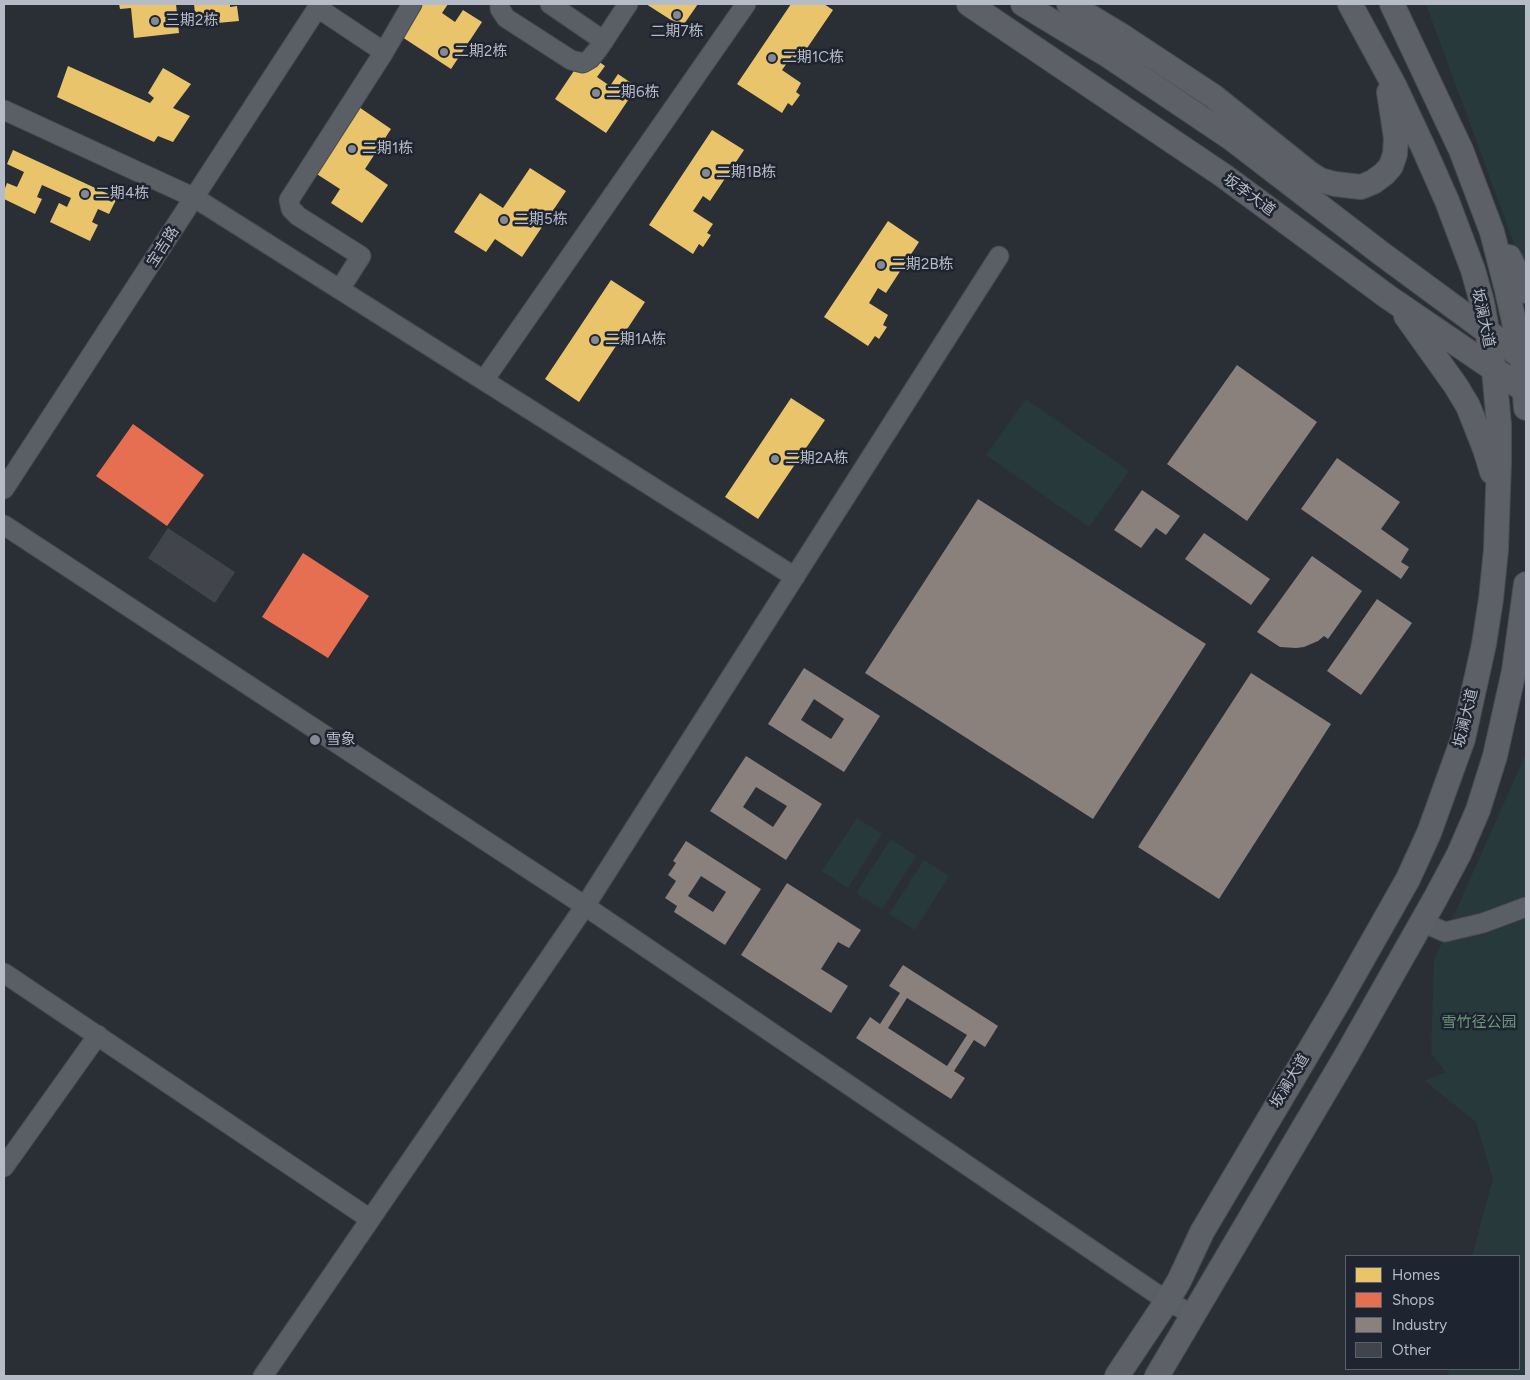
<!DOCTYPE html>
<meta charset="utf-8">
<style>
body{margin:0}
#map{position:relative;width:1530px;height:1380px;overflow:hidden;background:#2a2f36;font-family:Figtree,sans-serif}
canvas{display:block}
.frame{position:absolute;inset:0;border:5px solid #b5bbc7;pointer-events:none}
.legend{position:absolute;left:1345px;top:1255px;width:175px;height:115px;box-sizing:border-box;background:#1e2531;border:1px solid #5a616d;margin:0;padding:6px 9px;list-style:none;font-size:15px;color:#b5bbc7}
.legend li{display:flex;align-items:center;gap:10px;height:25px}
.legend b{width:25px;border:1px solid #5a616d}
</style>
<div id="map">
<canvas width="1530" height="1380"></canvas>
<div class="frame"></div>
<ul class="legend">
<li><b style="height:14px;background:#e9c46a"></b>Homes</li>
<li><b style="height:14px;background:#e76f51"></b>Shops</li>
<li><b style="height:14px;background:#8a817c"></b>Industry</li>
<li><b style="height:14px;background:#41454b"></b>Other</li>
</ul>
</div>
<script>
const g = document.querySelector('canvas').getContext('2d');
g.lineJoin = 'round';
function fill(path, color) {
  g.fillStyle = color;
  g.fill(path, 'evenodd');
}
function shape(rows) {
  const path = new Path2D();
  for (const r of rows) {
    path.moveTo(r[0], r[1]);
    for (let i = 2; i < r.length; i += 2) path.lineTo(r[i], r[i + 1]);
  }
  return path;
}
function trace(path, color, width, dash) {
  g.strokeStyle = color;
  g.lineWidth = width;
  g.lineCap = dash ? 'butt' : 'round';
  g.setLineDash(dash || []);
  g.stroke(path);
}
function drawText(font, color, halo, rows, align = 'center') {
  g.font = font + ' Figtree,"Noto Sans SC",sans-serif';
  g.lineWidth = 5;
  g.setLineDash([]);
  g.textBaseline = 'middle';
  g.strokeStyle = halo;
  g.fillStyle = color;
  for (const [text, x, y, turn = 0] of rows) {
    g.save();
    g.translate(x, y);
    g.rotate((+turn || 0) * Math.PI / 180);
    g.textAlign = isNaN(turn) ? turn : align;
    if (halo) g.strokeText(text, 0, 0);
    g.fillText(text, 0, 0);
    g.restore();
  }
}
const green = shape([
 [1426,4,1526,4,1526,275,1524,270],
 [1026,399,1129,471,1089,527,986,455],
 [1526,754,1526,1376,1448,1376,1449,1369,1519,1369,1519,1256,1472,1256,1493,1179,1476,1122,1425,1081,1446,1072,1431,1053,1434,960],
 [857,818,882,834,848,888,822,871],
 [891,839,916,856,882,909,856,893],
 [924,860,949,876,915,930,889,914]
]);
const homes = shape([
 [119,4,176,4,179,33,134,38,131,8,120,9],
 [194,4,230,4,230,7,237,6,239,21,196,25],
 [420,4,448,4,442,13,455,22,463,10,482,22,451,69,399,35],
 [646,4,698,4,682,27],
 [791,4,824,4,833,10,799,60,792,56,782,70,801,83,796,92,800,95,792,106,788,103,782,113,737,84],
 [586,53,605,66,597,77,610,86,618,74,637,87,606,133,555,99],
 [68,66,150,103,154,98,148,93,163,68,191,84,173,108,190,116,173,142,158,136,154,142,57,97],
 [356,105,391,129,365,169,388,185,362,223,331,203,340,189,312,171],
 [712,130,744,150,710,201,703,196,693,211,713,224,707,233,711,235,703,247,699,244,693,254,649,225],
 [13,150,117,198,109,214,98,209,92,222,98,225,90,241,50,222,59,203,67,207,71,198,42,185,37,197,42,199,35,214,4,199,4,191,7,183,17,187,24,172,7,164],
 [530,168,566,191,522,257,495,239,486,252,454,232,480,193,503,208],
 [888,221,919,242,886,293,878,288,869,303,888,315,883,325,887,327,879,339,875,336,868,346,824,317],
 [611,280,645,302,579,402,545,379],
 [791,398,825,420,758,519,725,497]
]);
const shops = shape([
 [133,424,204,475,167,526,96,476],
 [303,553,369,596,328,658,262,617]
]);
const industry = shape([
 [1237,365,1317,422,1247,521,1167,464],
 [1337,458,1400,502,1381,529,1409,549,1401,562,1409,567,1401,579,1301,509],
 [1142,490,1180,516,1166,535,1156,528,1141,548,1114,530],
 [978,499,1206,644,1093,819,865,673],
 [1204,533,1270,579,1251,605,1185,559],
 [1312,556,1362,591,1328,639,1324,636,1318,641,1304,647,1296,648,1280,647,1257,632],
 [1377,599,1412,623,1361,695,1327,671],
 [804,668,880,716,844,772,768,724],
 [814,699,844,719,831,739,801,720],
 [1251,673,1331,724,1219,899,1138,847],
 [746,756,822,804,786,860,710,811],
 [756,787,787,806,773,827,743,807],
 [686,841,761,889,725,945,674,912,677,906,665,898,676,881,668,875,676,863,673,861],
 [701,876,726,892,713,912,688,896],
 [787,883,861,930,849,948,838,942,821,969,848,986,831,1013,741,955],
 [903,965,998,1026,985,1047,974,1040,954,1071,965,1078,951,1099,856,1038,870,1017,880,1024,900,993,889,986],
 [907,998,967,1035,947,1066,888,1028]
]);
const building = shape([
 [168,528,235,572,215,603,148,558]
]);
const minor = shape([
 [500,4,500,9,506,18,571,60,583,63,590,59,599,48,628,4],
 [550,4,604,41],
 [318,8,384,52],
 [4,110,195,198,795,577],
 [340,289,361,256,298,216,291,209,289,200,384,52,412,4],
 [484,380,746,4],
 [4,489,320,4],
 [4,525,585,906,1167,1301,1194,1315],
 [1422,922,1445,932,1483,923,1526,907],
 [4,973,370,1219],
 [4,1167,98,1035],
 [263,1376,585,906,999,256]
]);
const major = shape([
 [969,4,1224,176,1388,297,1526,391],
 [1023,4,1109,56,1231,138,1382,254,1526,360],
 [1069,4,1122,36,1213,96,1309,173,1320,180,1335,184,1361,187,1373,182,1384,174,1391,166,1395,154,1396,138,1389,92],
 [1392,4,1461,150,1492,232,1507,290,1522,358,1526,408],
 [1509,257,1526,291],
 [1406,316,1456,386,1468,406,1485,449,1492,472],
 [1117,1376,1167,1301,1179,1281,1202,1232,1340,999,1408,879,1429,833,1463,739,1484,644,1491,599,1496,550,1499,462,1499,425,1494,370,1482,302,1473,270,1447,201,1424,149,1395,87,1350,4],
 [1157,1376,1346,1056,1435,899,1459,854,1478,810,1495,756,1514,671,1526,584]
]);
const markers = [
 [677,15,5,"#848a94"],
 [155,21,5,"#848a94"],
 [444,52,5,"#848a94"],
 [772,58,5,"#848a94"],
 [596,93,5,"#848a94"],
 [352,149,5,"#848a94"],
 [706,173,5,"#848a94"],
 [85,194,5,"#848a94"],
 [504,220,5,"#848a94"],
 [881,265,5,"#848a94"],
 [595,340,5,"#848a94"],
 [775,459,5,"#848a94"],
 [315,740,6,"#848a94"]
];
const poiNames = [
 ["三期2栋",165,21],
 ["二期7栋",677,32,"center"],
 ["二期2栋",454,52],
 ["二期1C栋",782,58],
 ["二期6栋",606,93],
 ["二期1栋",362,149],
 ["二期1B栋",716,173],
 ["二期4栋",95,194],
 ["二期5栋",514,220],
 ["二期2B栋",891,265],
 ["二期1A栋",605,340],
 ["二期2A栋",785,459],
 ["雪象",326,740]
];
const streetNames = [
 ["坂李大道",1249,195,36],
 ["宝吉路",163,247,-57],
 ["坂澜大道",1483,318,78],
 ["坂澜大道",1466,718,-76],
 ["坂澜大道",1290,1081,-59]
];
const parkNames = [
 ["雪竹径公园",1479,1023]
];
fill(green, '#28393c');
fill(homes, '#e9c46a');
fill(shops, '#e76f51');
fill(industry, '#8a817c');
fill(building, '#41454b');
trace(minor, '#464a4f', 21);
trace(major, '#484c53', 26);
trace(minor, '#5a5e65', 19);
trace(major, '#5d6066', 24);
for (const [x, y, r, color] of markers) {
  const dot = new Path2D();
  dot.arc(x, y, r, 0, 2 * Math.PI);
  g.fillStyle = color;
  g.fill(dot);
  trace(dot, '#1e2531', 2);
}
drawText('15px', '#b5bbc7', '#1e2531', poiNames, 'left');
drawText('15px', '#b5bbc7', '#1e2531', streetNames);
drawText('15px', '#6e9679', '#1e2531', parkNames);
</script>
